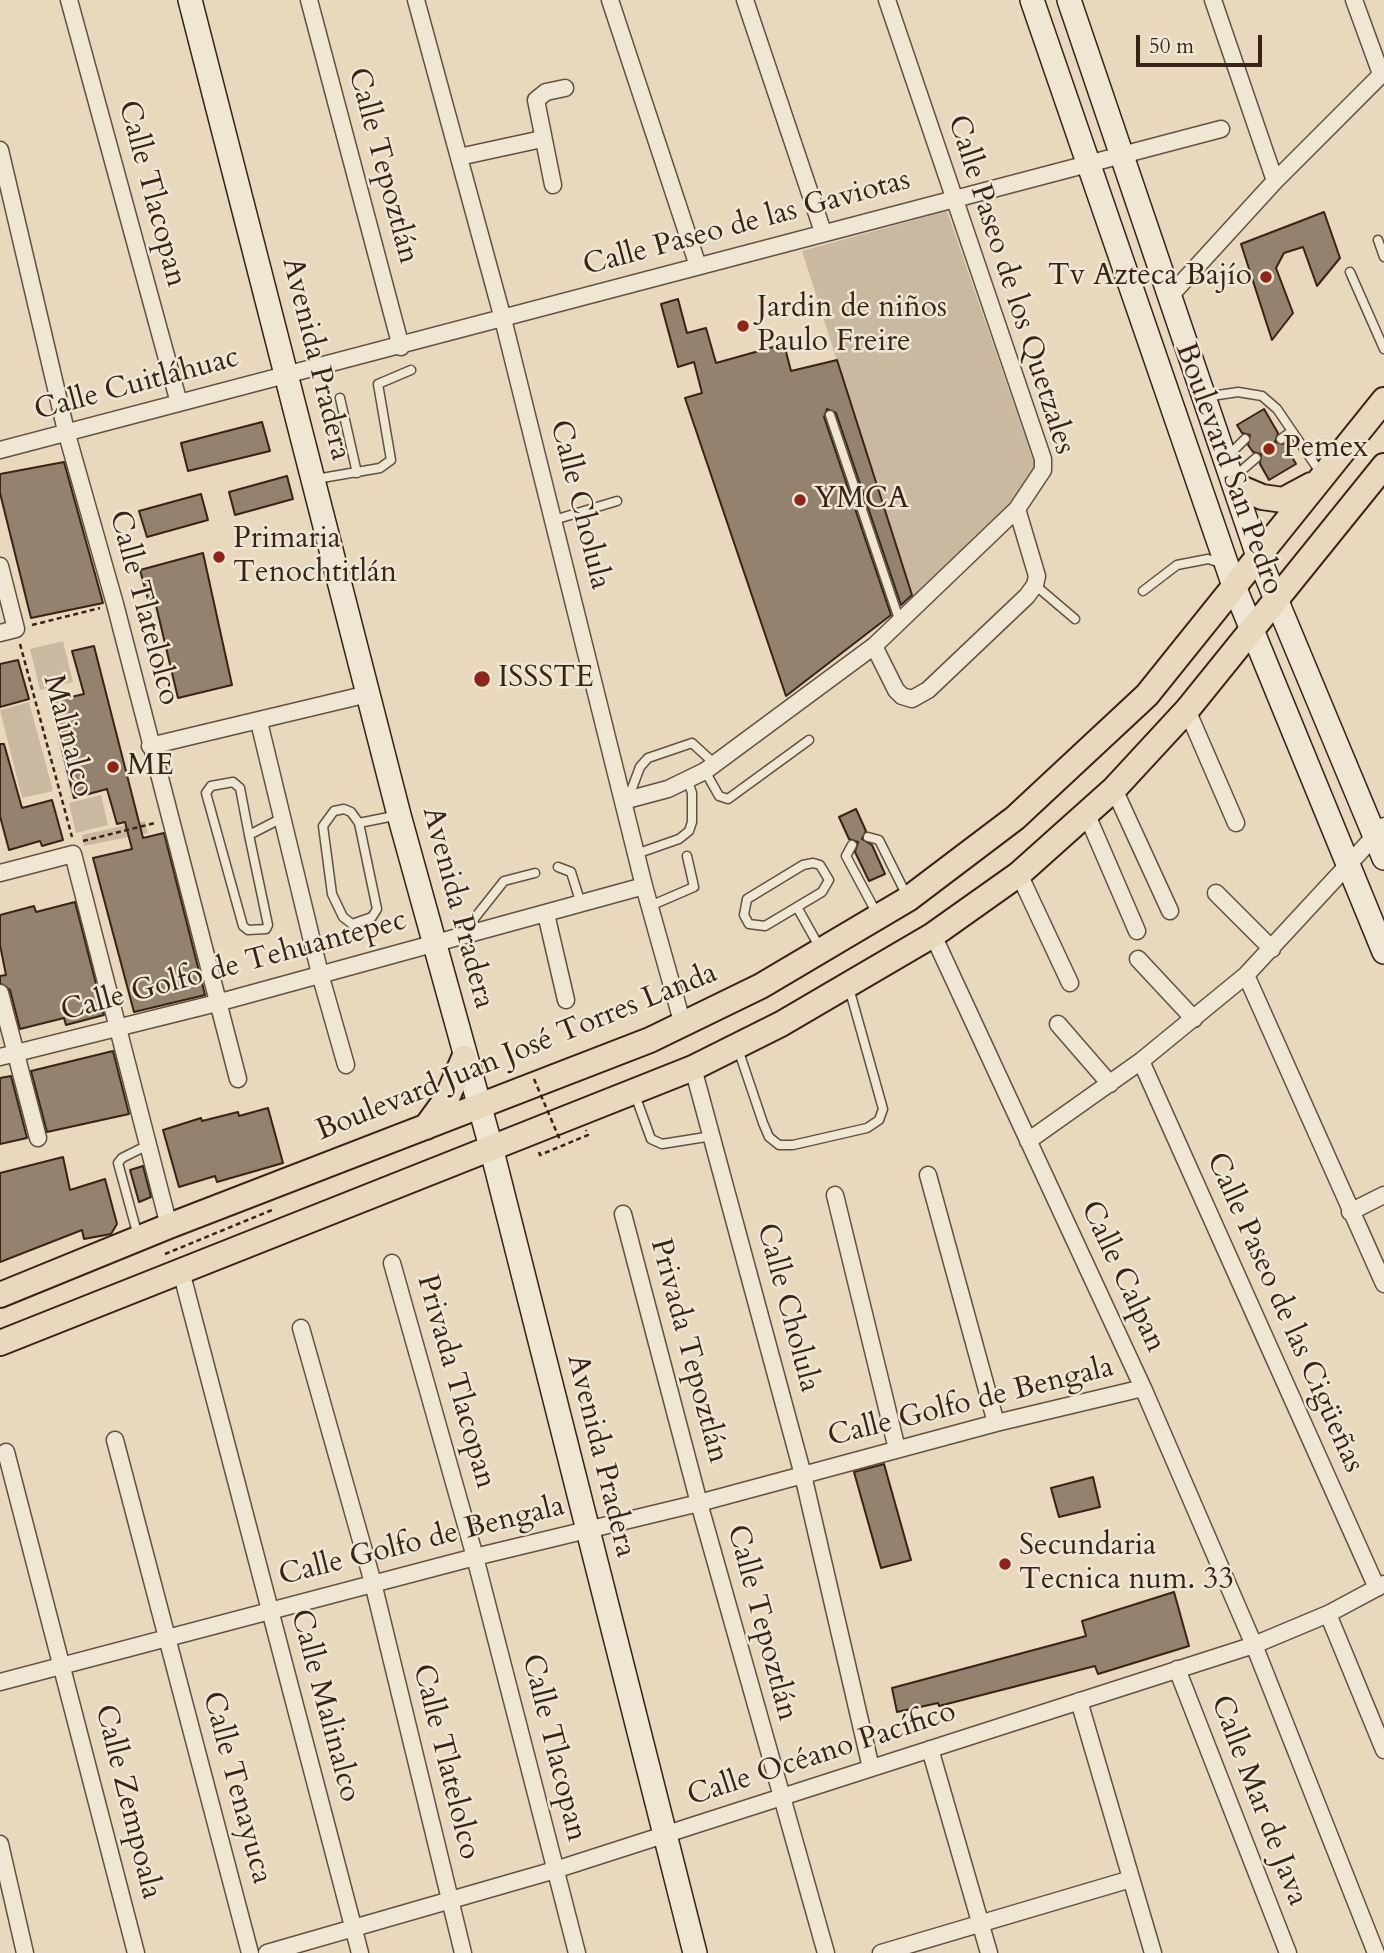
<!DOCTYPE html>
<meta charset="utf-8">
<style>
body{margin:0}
#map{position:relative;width:1384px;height:1953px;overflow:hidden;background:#e8d8bd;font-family:Cardo,serif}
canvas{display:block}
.scale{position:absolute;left:1136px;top:35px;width:126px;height:32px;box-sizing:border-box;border:4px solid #372417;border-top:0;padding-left:9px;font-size:21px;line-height:24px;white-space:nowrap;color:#372417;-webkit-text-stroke:5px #f0e6d4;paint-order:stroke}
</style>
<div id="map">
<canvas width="1384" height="1953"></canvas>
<div class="scale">50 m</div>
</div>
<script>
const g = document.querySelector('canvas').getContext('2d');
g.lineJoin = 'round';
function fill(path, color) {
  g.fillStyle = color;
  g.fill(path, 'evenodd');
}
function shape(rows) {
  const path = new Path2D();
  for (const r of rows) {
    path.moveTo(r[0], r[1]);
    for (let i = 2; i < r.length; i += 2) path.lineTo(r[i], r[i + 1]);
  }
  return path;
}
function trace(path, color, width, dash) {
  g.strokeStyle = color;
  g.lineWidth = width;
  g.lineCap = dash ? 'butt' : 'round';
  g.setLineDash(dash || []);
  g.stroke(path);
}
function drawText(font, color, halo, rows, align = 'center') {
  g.font = font + ' Cardo,serif';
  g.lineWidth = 5;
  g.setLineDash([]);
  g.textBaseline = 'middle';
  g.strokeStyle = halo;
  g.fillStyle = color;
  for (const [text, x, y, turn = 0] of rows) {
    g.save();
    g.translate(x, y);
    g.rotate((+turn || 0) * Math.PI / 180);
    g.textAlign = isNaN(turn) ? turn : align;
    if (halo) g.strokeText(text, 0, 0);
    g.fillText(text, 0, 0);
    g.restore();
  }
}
const green = shape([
 [947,211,1037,471,1009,511,914,602,802,251],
 [63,641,73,682,40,690,30,649],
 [29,702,53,791,22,798,0,710],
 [101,795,108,825,76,833,69,803],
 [145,821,148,833,84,846,82,835]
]);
const building = shape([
 [1324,212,1340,258,1317,286,1303,247,1284,253,1276,268,1293,313,1272,340,1241,244,1324,212],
 [678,299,687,333,706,328,716,363,784,344,791,371,837,360,912,595,901,605,836,413,827,409,824,417,891,615,786,696,685,398,702,393,694,362,678,367,661,304,678,299],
 [1264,409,1278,433,1275,442,1285,444,1296,464,1269,480,1260,464,1261,454,1253,452,1248,445,1250,435,1242,433,1237,425,1264,409],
 [262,422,270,451,188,471,181,443,262,422],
 [64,462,103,603,31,618,0,493,0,474,64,462],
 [287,476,293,499,235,515,229,492,287,476],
 [201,494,208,520,147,537,139,511,201,494],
 [203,553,232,685,178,698,154,597,148,599,140,570,203,553],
 [94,646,143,838,164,833,205,995,134,1012,93,858,132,849,125,822,117,824,107,789,74,798,50,702,84,694,72,651,94,646],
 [18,660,29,699,0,707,0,664,18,660],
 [0,744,4,744,22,808,52,800,63,840,42,846,40,841,9,850,0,816,0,744],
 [856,809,866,831,862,839,872,845,885,874,869,881,855,852,858,842,849,839,839,817,856,809],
 [75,902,104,1015,66,1025,64,1018,20,1029,10,990,0,983,0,976,6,975,0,945,0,915,34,906,36,912,75,902],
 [113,1051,129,1114,47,1132,31,1071,113,1051],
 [11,1076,27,1138,0,1144,0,1078,11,1076],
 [268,1108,283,1163,217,1182,215,1176,179,1187,163,1130,201,1118,202,1121,238,1112,239,1116,268,1108],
 [63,1157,70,1190,105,1179,117,1224,111,1234,84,1239,82,1230,0,1262,0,1173,63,1157],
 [143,1166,151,1197,139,1202,130,1170,143,1166],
 [884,1464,911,1560,881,1568,854,1472,884,1464],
 [1093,1477,1100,1507,1059,1517,1051,1488,1093,1477],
 [1174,1592,1189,1646,1098,1674,1095,1666,939,1706,938,1703,897,1712,892,1688,1086,1636,1082,1621,1174,1592]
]);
const path = shape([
 [32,625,100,608],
 [20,644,72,837],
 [83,841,155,823],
 [539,1152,540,1155,588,1135,586,1130],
 [165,1254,272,1210]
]);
const lane = shape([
 [1378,240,1384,257],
 [1350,272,1384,349],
 [1205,397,1238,392,1262,396,1277,409,1320,472],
 [340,398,357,473],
 [830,415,900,622],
 [1281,439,1292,431],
 [1227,457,1245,439],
 [1235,476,1256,458],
 [316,479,380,468,391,460,378,384,411,370],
 [554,520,617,501],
 [1035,585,1075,619],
 [1143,591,1177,565,1208,559,1221,563],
 [705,771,719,796,728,799,809,740],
 [628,799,640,767,648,758,692,743,715,764],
 [359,823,377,909,372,917,352,924,343,917,332,894,323,826,334,811,344,809,351,812,359,823,399,815],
 [249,835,240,788,233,782,211,786,206,793,243,926,248,930,266,929,268,925,249,835,282,818],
 [868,837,879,840,907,896],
 [852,845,846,856,876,912],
 [636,854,679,839,689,831,692,822,692,793,688,781],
 [813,863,820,865,829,880,822,892,765,926,749,924,744,915,747,899,803,865,813,863],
 [558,867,571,872,581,904],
 [650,906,694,887,687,856],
 [797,907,820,948],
 [462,934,504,881,535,873],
 [738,1049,763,1123,769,1137,779,1145,793,1145,867,1128,879,1120,883,1109,849,988],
 [635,1095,651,1139,662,1144,712,1136],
 [138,1236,118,1163,122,1158,148,1145]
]);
const street = shape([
 [69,0,179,403],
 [309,0,401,347],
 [416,0,503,319,644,886,683,1025],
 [610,0,698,266],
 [745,0,823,232],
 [1213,0,1275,181],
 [1354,0,1381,74],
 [0,150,66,431,115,604,238,1079],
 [459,157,542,139],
 [553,185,536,100,546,92,565,88],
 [1169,297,1275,181,1384,72],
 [0,450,1221,129],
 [0,566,16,629,0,633],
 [874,646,896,690,902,696,912,699,928,690,1027,596,1035,585,1037,576,1017,509],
 [1187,710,1236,823],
 [259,722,320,974,346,1065],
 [150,746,368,694],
 [1114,789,1170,911],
 [623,801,668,789,705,771,874,646,1017,509,1043,470,1043,459,887,0],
 [1087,815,1137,931],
 [0,873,73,854,169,1226],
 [1019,874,1070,983],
 [1216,893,1272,949],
 [546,914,566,1000],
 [933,935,1143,1388,1254,1645,1376,1953],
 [1138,959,1194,1019],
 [1246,975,1384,1284],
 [0,993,38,1138],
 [1058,1024,1110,1084],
 [0,1057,217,1003,644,886],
 [1141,1061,1377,1588],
 [693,1068,803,1475,871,1768],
 [1028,1141,1141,1061,1246,975,1384,826],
 [928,1175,996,1423],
 [835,1195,897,1449],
 [1350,1212,1384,1195],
 [623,1214,699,1503,826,1953],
 [392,1263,475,1557,577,1953],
 [181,1271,360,1953],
 [301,1328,373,1583,463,1953],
 [115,1440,250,1953],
 [6,1452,136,1953],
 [1328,1614,1384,1750],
 [1177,1669,1288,1953],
 [0,1682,475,1557,699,1503,996,1423,1143,1388],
 [1079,1701,1153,1953],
 [930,1749,989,1953],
 [0,1844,25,1953],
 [267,1953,555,1870,1254,1645,1328,1614,1384,1584],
 [881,1953,1131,1879]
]);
const secondary = shape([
 [190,0,399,815,491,1147,695,1953],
 [1032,0,1234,586,1384,952],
 [1069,0,1258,556,1384,858]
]);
const primary = shape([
 [1236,486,1262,497,1283,500,1311,485],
 [426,1127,447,1098,464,1058],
 [0,1295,169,1226,650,1040,761,986,908,899,1015,818,1147,695,1384,400],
 [0,1343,693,1068,781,1024,933,935,1019,874,1114,789,1187,710,1384,466]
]);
const pathBridge = shape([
 [534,1079,560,1140]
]);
const markers = [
 [1266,277,7,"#8f2418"],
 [743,326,7,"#8f2418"],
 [1269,449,7,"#8f2418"],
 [800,500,7,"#8f2418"],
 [219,557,7,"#8f2418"],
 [482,679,9,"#8f2418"],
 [113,767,7,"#8f2418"],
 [1005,1564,7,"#8f2418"]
];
const streetNames = [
 ["Calle Tepoztlán",382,166,75],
 ["Calle Tlacopan",151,194,75],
 ["Calle Paseo de las Gaviotas",747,224,-15],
 ["Calle Paseo de los Quetzales",1010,285,72],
 ["Avenida Pradera",315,359,76],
 ["Calle Cuitláhuac",137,385,-15],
 ["Boulevard San Pedro",1228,469,70],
 ["Calle Cholula",579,505,76],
 ["Calle Tlatelolco",143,608,75],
 ["Malinalco",67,736,75],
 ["Avenida Pradera",457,908,75],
 ["Calle Golfo de Tehuantepec",234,967,-15],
 ["Boulevard Juan José Torres Landa",517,1053,-22],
 ["Calle Calpan",1122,1277,65],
 ["Calle Cholula",787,1308,75],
 ["Calle Paseo de las Cigüeñas",1284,1313,66],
 ["Privada Tepoztlán",688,1351,75],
 ["Privada Tlacopan",455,1382,74],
 ["Calle Golfo de Bengala",971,1403,-14],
 ["Avenida Pradera",600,1456,76],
 ["Calle Golfo de Bengala",422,1542,-14],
 ["Calle Tepoztlán",761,1623,75],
 ["Calle Malinalco",324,1706,75],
 ["Calle Tlacopan",553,1748,76],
 ["Calle Océano Pacífico",822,1755,-18],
 ["Calle Tlatelolco",445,1762,76],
 ["Calle Tenayuca",236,1788,75],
 ["Calle Mar de Java",1258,1801,69],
 ["Calle Zempoala",127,1802,76]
];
const poiNames = [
 ["Tv Azteca Bajío",1252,277,"right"],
 ["Jardin de niños",757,309],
 ["Paulo Freire",757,343],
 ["Pemex",1283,449],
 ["YMCA",814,500],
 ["Primaria",233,540],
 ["Tenochtitlán",233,574],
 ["ISSSTE",498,679],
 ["ME",127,767],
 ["Secundaria",1019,1547],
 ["Tecnica num. 33",1019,1581]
];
fill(green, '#cab9a1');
fill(building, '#93826d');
trace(building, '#372417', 2);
trace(lane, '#635140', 11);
trace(street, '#635140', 19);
trace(secondary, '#372417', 26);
trace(primary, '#372417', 28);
trace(path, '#372417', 2.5, [5, 3.5]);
trace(lane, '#f0e6d4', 8);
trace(street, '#f0e6d4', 16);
trace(secondary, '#f0e6d4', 23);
trace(primary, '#e8d8bd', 24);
trace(pathBridge, '#372417', 2.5, [5, 3.5]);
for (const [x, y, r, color] of markers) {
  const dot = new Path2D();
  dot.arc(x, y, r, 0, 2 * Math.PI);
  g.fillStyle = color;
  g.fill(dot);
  trace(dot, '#f0e6d4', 2.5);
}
drawText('30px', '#372417', '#f0e6d4', streetNames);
drawText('30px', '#372417', '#f0e6d4', poiNames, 'left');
</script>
